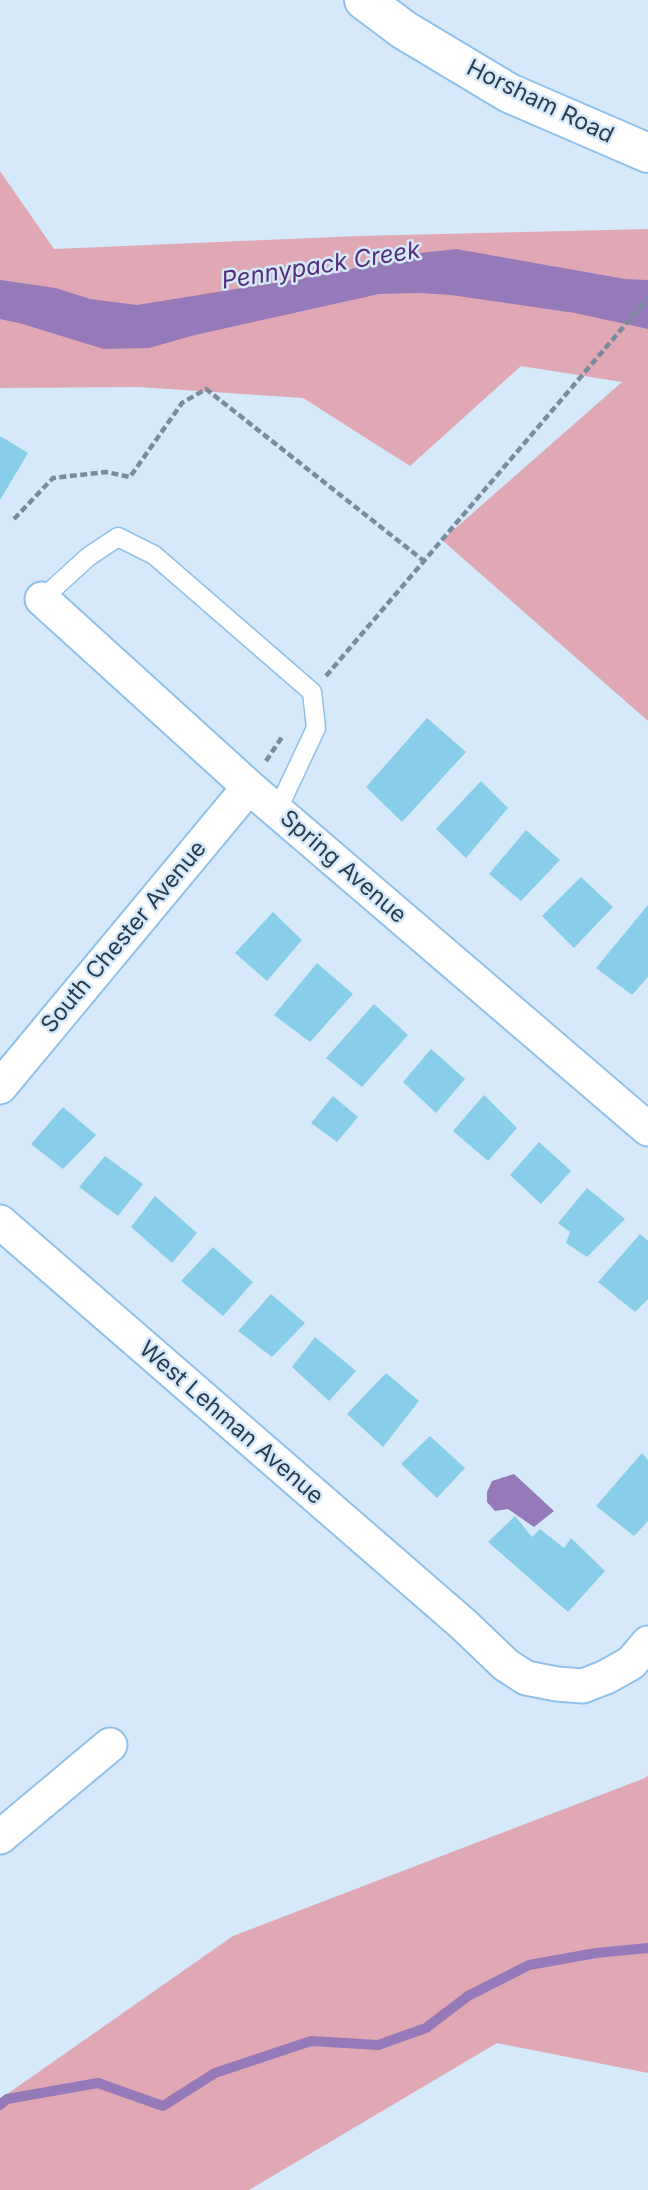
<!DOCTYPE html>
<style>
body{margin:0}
canvas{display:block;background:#d5e9fa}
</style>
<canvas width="648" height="2190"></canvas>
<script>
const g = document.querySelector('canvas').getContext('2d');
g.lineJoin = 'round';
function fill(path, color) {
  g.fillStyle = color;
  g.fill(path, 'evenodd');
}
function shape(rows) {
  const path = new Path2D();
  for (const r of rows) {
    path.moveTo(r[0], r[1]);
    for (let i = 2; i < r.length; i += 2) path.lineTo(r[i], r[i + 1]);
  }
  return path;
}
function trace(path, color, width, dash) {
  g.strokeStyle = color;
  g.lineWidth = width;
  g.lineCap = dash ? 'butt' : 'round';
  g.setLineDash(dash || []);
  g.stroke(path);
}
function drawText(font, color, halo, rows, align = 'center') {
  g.font = font + ' Inter,sans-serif';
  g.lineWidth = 5;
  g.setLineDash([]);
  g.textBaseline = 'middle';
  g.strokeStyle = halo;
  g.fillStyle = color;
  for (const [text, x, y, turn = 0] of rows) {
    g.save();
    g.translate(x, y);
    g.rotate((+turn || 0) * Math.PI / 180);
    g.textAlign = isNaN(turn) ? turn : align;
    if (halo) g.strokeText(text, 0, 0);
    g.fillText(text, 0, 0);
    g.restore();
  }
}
const green = shape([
 [0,171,54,249,359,236,648,229,648,721,442,540,622,382,521,366,410,466,303,398,139,387,0,388],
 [648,1775,648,2073,497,2043,249,2190,0,2190,0,2099,233,1936,645,1778]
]);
const water = shape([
 [456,249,625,279,648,280,648,329,575,313,451,295,419,293,379,294,195,335,149,348,104,349,19,323,0,319,0,280,56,288,90,299,137,305,335,273,411,254],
 [514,1474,554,1511,534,1527,508,1509,495,1511,487,1502,487,1492,492,1481]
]);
const stream = shape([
 [0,2105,7,2099,98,2083,163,2106,215,2073,311,2041,378,2045,426,2028,468,1996,529,1965,596,1953,648,1948]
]);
const building = shape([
 [0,436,28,453,0,500],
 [427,718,466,752,402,822,366,787],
 [481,781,508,808,466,858,436,829],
 [526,830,560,860,521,901,489,874],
 [581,877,613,907,574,948,542,916],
 [648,905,648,977,632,995,596,968],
 [273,912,302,940,267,981,235,953],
 [317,963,353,994,310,1042,274,1015],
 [374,1004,408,1035,362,1087,326,1058],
 [431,1049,465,1079,436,1113,403,1082],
 [484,1095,517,1128,488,1161,453,1131],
 [333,1096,358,1117,337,1142,311,1123],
 [63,1107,96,1135,63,1169,31,1144],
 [539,1142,571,1171,541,1204,510,1175],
 [105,1156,143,1184,118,1216,79,1187],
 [587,1188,625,1219,587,1257,566,1243,570,1232,558,1223],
 [155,1196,197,1233,172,1263,131,1227],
 [640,1234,648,1241,648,1299,635,1312,598,1282],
 [213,1247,253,1282,223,1316,181,1281],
 [271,1294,305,1323,272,1357,238,1331],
 [315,1337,356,1371,329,1401,292,1367],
 [386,1373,419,1401,383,1447,347,1414],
 [430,1436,465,1468,437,1498,401,1464],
 [642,1453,648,1460,648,1521,634,1536,596,1506],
 [515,1516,532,1537,540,1529,564,1548,571,1538,605,1571,568,1612,488,1542]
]);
const path = shape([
 [14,519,53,478,106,472,130,477,182,403,206,389,424,561],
 [326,676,648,298],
 [266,761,282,737]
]);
const service = shape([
 [42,599,88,557,118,537,154,555,312,692,316,728,277,811]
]);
const minor = shape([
 [42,599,249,787,648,1129],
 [0,1087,249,787],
 [0,1222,463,1624,506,1665,526,1678,557,1684,583,1686,606,1677,631,1663,648,1643],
 [0,1837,110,1745]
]);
const tertiary = shape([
 [364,0,404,30,509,93,648,153]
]);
const streetNames = [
 ["Horsham Road",540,102,26],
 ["Spring Avenue",343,867,41],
 ["South Chester Avenue",124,937,-50],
 ["West Lehman Avenue",231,1423,41]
];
const waterNames = [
 ["Pennypack Creek",321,266,-9]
];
fill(green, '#e0a8b4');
fill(water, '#9679b8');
trace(stream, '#9679b8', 10);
fill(building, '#89cee9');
trace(service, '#90c1eb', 21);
trace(minor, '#90c1eb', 37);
trace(tertiary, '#90c1eb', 42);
trace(path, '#788c9d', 4.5, [7, 3.5]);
trace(service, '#fff', 18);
trace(minor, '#fff', 33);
trace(tertiary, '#fff', 38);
drawText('23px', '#2a3e4f', '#d5e9fa', streetNames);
drawText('italic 24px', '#552d7b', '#d5e9fa', waterNames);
</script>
